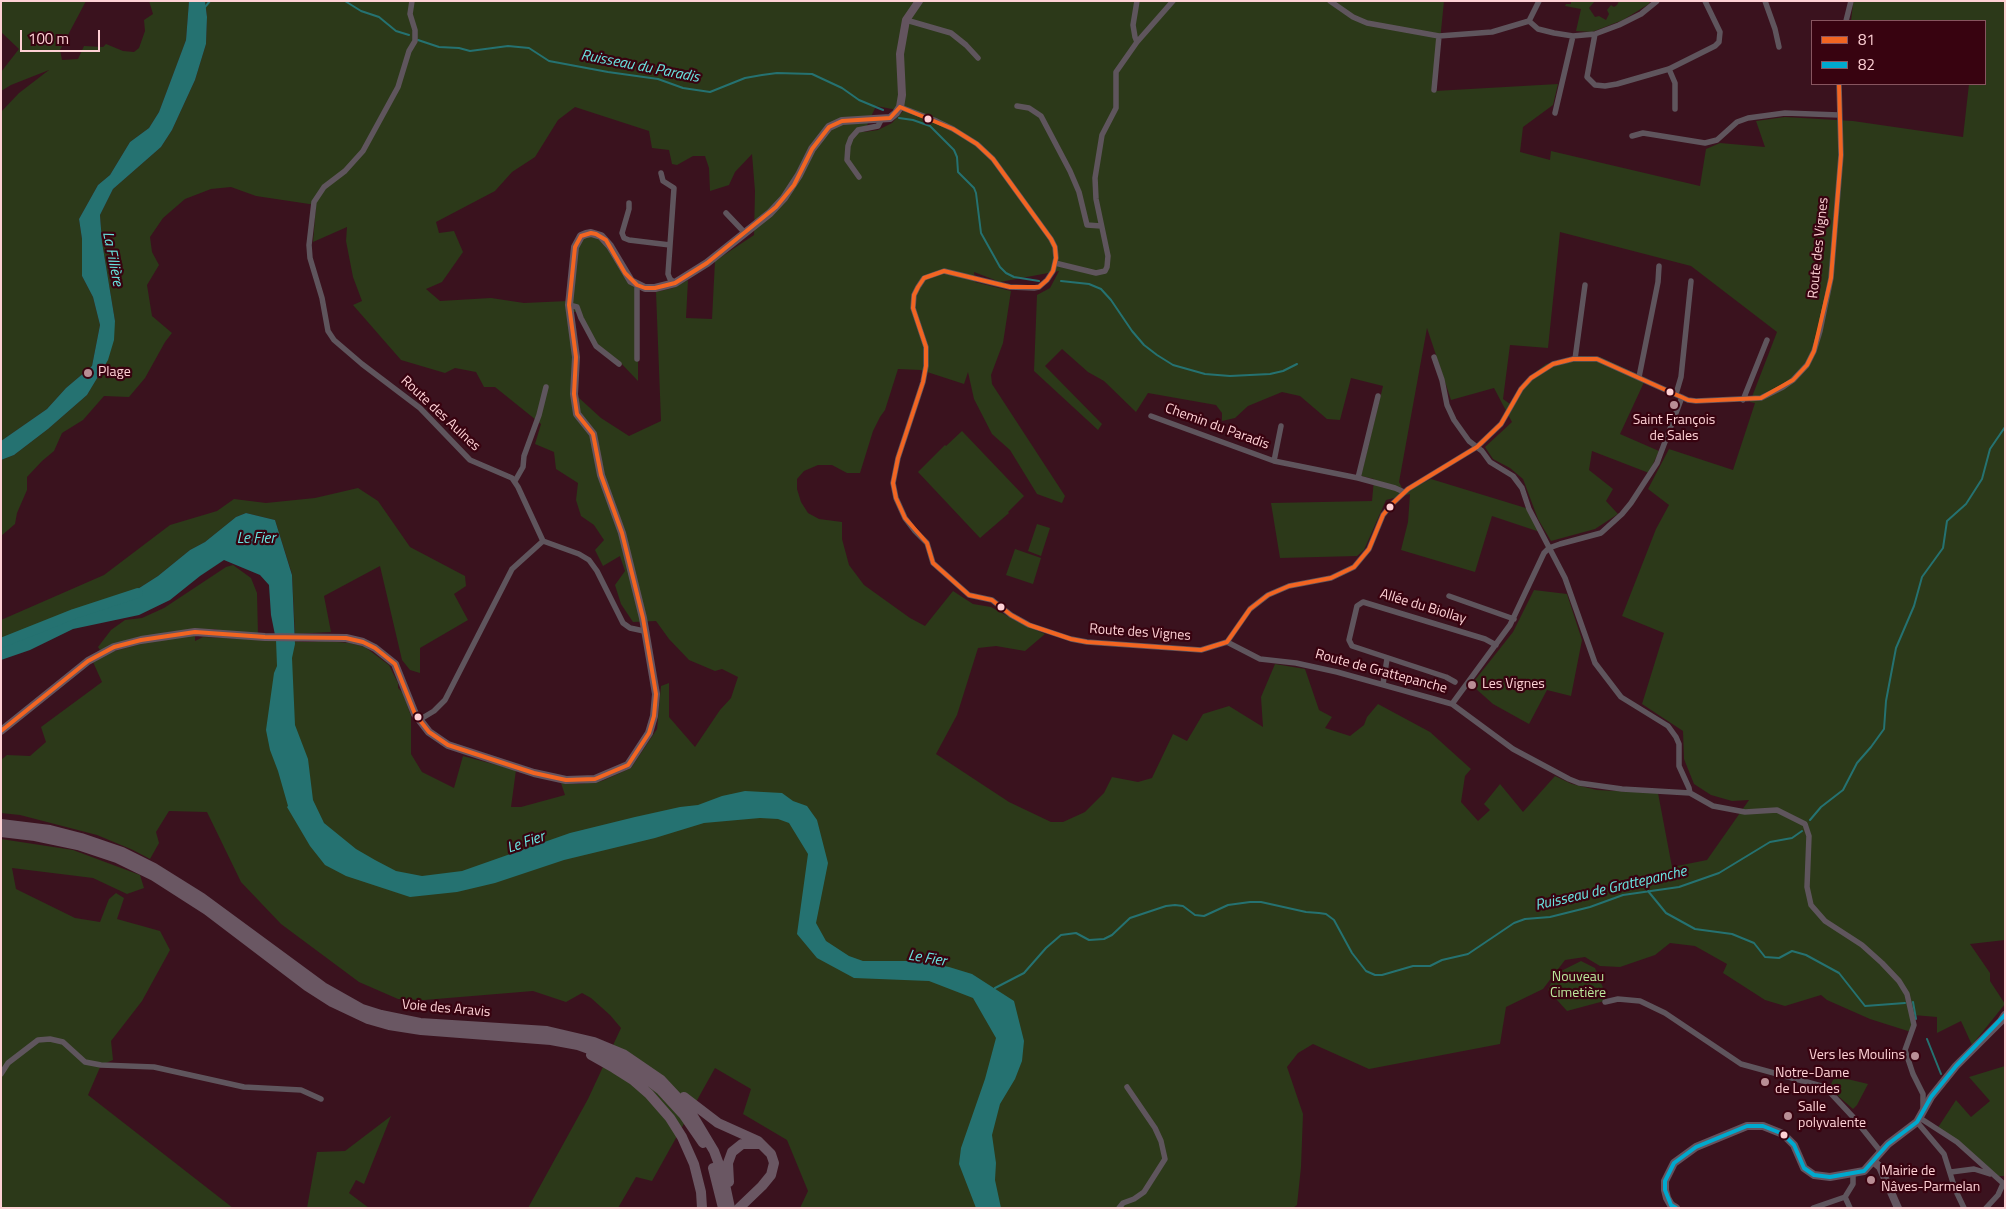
<!DOCTYPE html>
<meta charset="utf-8">
<style>
body{margin:0}
#map{position:relative;width:2006px;height:1209px;overflow:hidden;background:#3a121e;font-family:"Titillium Web",sans-serif}
canvas{display:block}
.frame{position:absolute;inset:0;border:2px solid #fed1d5;pointer-events:none}
.legend{position:absolute;left:1811px;top:20px;width:175px;height:65px;box-sizing:border-box;background:#380310;border:1px solid #87555f;margin:0;padding:6px 9px;list-style:none;font-size:15px;color:#fed1d5}
.legend li{display:flex;align-items:center;gap:10px;height:25px}
.legend b{width:25px;border:1px solid #87555f}
.scale{position:absolute;left:20px;top:30px;width:80px;height:22px;box-sizing:border-box;border:2px solid #fed1d5;border-top:0;padding-left:6px;font-size:15px;line-height:18px;white-space:nowrap;color:#fed1d5;-webkit-text-stroke:4px #380310;paint-order:stroke}
</style>
<div id="map">
<canvas width="2006" height="1209"></canvas>
<div class="frame"></div>
<ul class="legend">
<li><b style="height:6px;background:#f26522"></b>81</li>
<li><b style="height:6px;background:#00a9ce"></b>82</li>
</ul>
<div class="scale">100 m</div>
</div>
<script>
const g = document.querySelector('canvas').getContext('2d');
g.lineJoin = 'round';
function fill(path, color) {
  g.fillStyle = color;
  g.fill(path, 'evenodd');
}
function shape(rows) {
  const path = new Path2D();
  for (const r of rows) {
    path.moveTo(r[0], r[1]);
    for (let i = 2; i < r.length; i += 2) path.lineTo(r[i], r[i + 1]);
  }
  return path;
}
function trace(path, color, width, dash) {
  g.strokeStyle = color;
  g.lineWidth = width;
  g.lineCap = dash ? 'butt' : 'round';
  g.setLineDash(dash || []);
  g.stroke(path);
}
function drawText(font, color, halo, rows, align = 'center') {
  g.font = font + ' "Titillium Web",sans-serif';
  g.lineWidth = 4.5;
  g.setLineDash([]);
  g.textBaseline = 'middle';
  g.strokeStyle = halo;
  g.fillStyle = color;
  for (const [text, x, y, turn = 0] of rows) {
    g.save();
    g.translate(x, y);
    g.rotate((+turn || 0) * Math.PI / 180);
    g.textAlign = isNaN(turn) ? turn : align;
    if (halo) g.strokeText(text, 0, 0);
    g.fillText(text, 0, 0);
    g.restore();
  }
}
const green = shape([
 [1,1,86,1,60,50,62,60,78,59,84,46,103,47,106,44,123,51,134,52,139,48,145,31,144,20,153,14,149,1,189,1,186,40,159,112,149,128,130,142,110,175,98,185,79,219,82,239,82,276,93,297,100,325,92,366,66,388,47,409,1,441,1,112,19,93,49,70,11,85,1,91,1,72,19,49,1,32],
 [205,1,1444,1,1435,91,1558,84,1553,105,1523,127,1520,152,1550,160,1551,151,1700,186,1706,149,1720,143,1765,147,1756,121,1785,117,1853,121,1963,137,1969,84,1985,84,1985,21,1851,21,1853,4,1854,1,2005,1,2005,940,1970,944,1990,973,1990,981,2005,1004,1972,1045,1961,1021,1937,1033,1937,1017,1913,1015,1911,1032,1870,1019,1827,1000,1821,995,1785,1006,1765,1000,1723,973,1727,964,1695,946,1670,943,1655,955,1620,967,1600,966,1585,957,1565,960,1543,989,1506,1007,1500,1044,1369,1069,1313,1044,1298,1053,1287,1067,1303,1114,1301,1167,1297,1205,1293,1208,800,1208,808,1191,787,1140,743,1114,751,1089,715,1068,652,1181,636,1177,618,1208,528,1208,588,1099,621,1028,610,1015,591,998,582,993,566,1002,533,991,424,1000,398,999,359,982,281,924,241,882,207,812,169,811,156,832,159,843,150,859,133,850,97,835,20,815,1,813,1,760,7,755,30,756,46,742,41,727,102,682,93,662,111,652,156,640,195,635,195,641,203,637,307,642,325,641,350,643,365,647,389,665,398,683,398,688,403,693,411,716,411,754,422,772,454,788,463,756,516,770,511,807,521,807,565,795,561,783,579,784,602,781,631,768,657,729,661,686,669,683,669,717,695,747,720,710,731,698,738,677,722,669,715,671,689,660,669,639,656,621,633,622,621,604,615,585,625,571,620,556,603,566,595,550,604,540,594,525,581,516,576,500,578,483,556,469,554,452,535,444,541,424,495,387,484,387,476,372,455,368,445,373,401,360,353,305,362,301,353,277,346,241,347,227,313,242,316,205,256,196,231,187,211,189,185,199,163,218,150,237,152,252,159,265,147,285,152,316,172,333,165,342,145,378,129,397,104,396,83,420,62,433,54,451,42,461,27,477,27,490,17,513,15,524,1,536,1,460,14,455,48,429,87,395,103,368,115,321,102,242,100,215,113,189,161,147,172,130,195,80,206,44,207,17],
 [876,106,903,111,892,123,878,130,864,132],
 [575,107,649,131,652,148,669,150,672,164,677,165,693,156,705,156,709,168,710,191,729,185,735,172,752,154,755,191,754,235,715,261,712,319,686,318,688,280,673,288,656,292,661,421,629,436,601,418,578,397,569,312,577,312,601,350,617,359,638,381,638,292,601,236,581,236,573,253,568,301,524,303,491,298,440,301,426,289,442,282,463,252,454,231,439,233,436,222,495,191,512,172,535,157,558,120],
 [1560,232,1691,266,1777,332,1750,402,1755,403,1733,470,1669,449,1648,489,1669,505,1656,529,1622,616,1664,633,1642,704,1683,731,1684,759,1694,784,1711,795,1732,801,1749,800,1707,860,1672,867,1658,793,1597,790,1572,784,1555,776,1523,812,1500,784,1484,804,1490,810,1478,821,1461,802,1465,776,1471,769,1430,732,1378,704,1367,717,1364,725,1350,736,1325,728,1332,717,1319,710,1305,669,1275,664,1261,697,1263,727,1229,706,1203,714,1187,741,1173,734,1152,778,1138,782,1112,777,1104,793,1085,812,1063,822,1051,822,1009,802,936,754,957,715,978,648,996,646,1025,651,1045,634,1020,623,991,607,973,604,953,591,925,626,910,618,864,585,849,565,842,539,842,522,819,519,808,513,801,502,797,489,797,479,804,471,818,465,832,465,847,473,860,473,873,431,880,417,885,410,898,369,921,370,964,384,968,372,974,399,992,434,1010,450,1037,494,1062,503,1065,496,992,384,991,375,1003,343,1011,291,975,282,974,272,1000,282,1059,271,1050,288,1037,295,1034,371,1098,430,1102,424,1045,366,1062,349,1088,372,1104,381,1136,412,1148,393,1216,405,1222,413,1222,421,1235,418,1248,406,1282,392,1300,396,1327,419,1340,420,1351,378,1383,386,1361,476,1374,479,1372,501,1271,503,1280,558,1357,556,1364,550,1386,500,1410,494,1408,522,1401,550,1475,572,1492,516,1540,532,1529,509,1431,479,1404,492,1399,482,1427,328,1451,400,1494,388,1512,422,1485,447,1493,459,1510,468,1523,479,1538,519,1551,541,1595,529,1618,514,1606,501,1613,489,1589,470,1592,451,1649,473,1659,451,1620,434,1646,378,1600,357,1580,356,1546,364,1533,374,1510,404,1503,399,1510,345,1548,348],
 [1571,1,1595,1,1589,8,1595,17,1599,16,1606,20,1609,14,1607,10,1611,5,1614,7,1617,5,1619,1,1650,1,1649,4,1623,20,1592,32,1576,31,1581,9,1565,6,1566,4,1571,4],
 [962,431,1024,496,1008,512,1009,513,980,538,918,472,945,445,946,446],
 [358,488,378,501,410,547,465,576,466,586,454,594,468,620,420,648,420,673,410,670,402,660,380,566,324,596,331,632,295,634,292,574,275,520,246,513,236,517,205,542,190,550,158,576,119,601,74,615,1,643,1,620,104,575,170,525,217,511,234,499,266,503,315,498],
 [1037,524,1050,528,1041,556,1028,551],
 [1015,549,1041,558,1033,584,1006,575],
 [233,565,251,578,257,593,258,635,233,633,214,629,195,629,169,632,100,650,98,647,111,630,125,620,142,618,164,608,226,567],
 [1534,590,1567,594,1582,640,1571,696,1547,690,1529,724,1493,704,1475,688,1475,680,1513,632],
 [1,839,73,850,140,875,144,888,127,894,93,878,12,868,16,889,75,918,100,922,109,899,116,893,124,898,117,919,160,931,170,950,142,1001,111,1041,113,1060,101,1065,88,1095,233,1208,1,1208],
 [1581,961,1595,968,1608,1000,1567,1011,1548,990,1555,974],
 [2005,1066,2005,1176,1998,1176,1937,1129,1956,1100,1971,1117,1990,1101,1969,1077],
 [1839,1077,1868,1084,1857,1105,1853,1109,1829,1088,1833,1080],
 [391,1116,364,1184,356,1180,349,1193,369,1208,307,1208,317,1152,345,1151]
]);
const water = shape([
 [189,1,205,1,207,17,206,44,195,80,172,130,161,147,113,189,100,215,102,242,115,321,114,340,108,360,87,395,48,429,14,455,1,460,1,441,47,409,66,388,92,366,100,325,93,297,82,276,82,239,79,219,98,185,110,175,130,142,149,128,159,112,186,40],
 [246,513,275,520,292,575,295,644,292,658,295,725,308,759,313,800,324,823,356,849,375,860,396,871,422,876,462,871,570,833,635,817,680,807,698,805,722,796,745,791,782,793,793,801,807,806,817,820,828,863,816,923,826,941,849,956,863,961,918,961,949,967,972,974,1014,1001,1024,1041,1022,1061,1015,1079,1000,1104,992,1135,996,1163,995,1180,1001,1208,976,1208,959,1164,961,1148,985,1079,996,1038,973,998,929,981,854,978,817,958,797,934,808,854,789,823,778,819,760,818,704,823,655,838,564,860,495,883,457,892,410,897,346,876,325,865,310,846,287,807,288,806,278,771,270,750,266,730,274,673,277,666,276,640,271,615,269,585,260,575,224,560,200,576,170,600,139,615,73,629,30,650,1,660,1,643,74,615,119,601,158,576,190,550,205,542,236,517]
]);
const stream = shape([
 [219,1,228,1],
 [345,1,361,11,379,17,396,31,409,35],
 [205,7,210,1],
 [418,40,439,47,459,48,470,51,508,46,529,48,549,61,608,72,658,79,683,88,710,92,745,78,762,75,777,73,812,74,842,88,859,100,883,110],
 [899,118,913,120,930,126,954,150,957,157,958,172,974,188,976,193,981,233,1000,267,1006,273,1014,277,1039,281],
 [1061,281,1089,284,1101,289,1111,300,1132,331,1144,345,1157,355,1173,365,1205,374,1230,376,1270,374,1283,371,1297,364],
 [1810,820,1821,807,1843,790,1857,763,1871,747,1884,729,1886,701,1896,648,1914,606,1922,577,1943,548,1947,521,1966,504,1982,479,1990,449,2005,427],
 [1648,891,1666,913,1695,929,1732,934,1754,943,1765,957,1779,958,1792,951,1806,955,1839,973,1865,1006,1905,1003],
 [995,988,1024,973,1046,948,1061,935,1076,933,1089,940,1104,939,1112,935,1130,918,1166,906,1175,905,1183,906,1195,915,1204,916,1228,905,1250,902,1261,902,1306,912,1319,913,1326,914,1334,920,1352,953,1366,971,1375,975,1382,975,1413,966,1430,966,1442,960,1468,954,1514,923,1525,919,1550,917,1590,907,1623,895,1679,887,1719,873,1770,842,1792,838,1802,831],
 [1913,1002,1916,1019],
 [1927,1039,1941,1074]
]);
const river = shape([
 [1,643,74,614,138,593]
]);
const street = shape([
 [412,1,410,14,415,30,415,41,409,51,398,87,363,151,345,171,324,187,314,202,309,245,310,258,322,298,328,331,334,340,362,364,420,408,470,460,512,478,518,487,543,541,512,569,445,700,434,711,419,720],
 [1137,1,1133,25,1135,37,1137,42],
 [1330,1,1353,17,1367,23,1439,36,1492,32,1529,21],
 [1765,1,1775,29,1779,47],
 [906,20,951,33,966,45,978,58],
 [1529,21,1538,29,1554,33,1573,36,1595,34,1619,25,1641,14,1657,1],
 [1529,21,1539,1],
 [1846,21,1851,1],
 [1595,34,1587,77,1595,85,1605,86,1617,84,1669,69,1715,46,1719,42,1720,32,1705,1],
 [1669,69,1675,83,1675,109],
 [1434,90,1439,36],
 [1017,106,1029,108,1041,116,1070,171,1079,192,1087,225,1101,226],
 [900,107,934,120,953,129,977,144,993,159,1051,239,1055,247,1056,258,1053,271,1047,280,1039,287,1034,288,1010,287,944,271,924,278,918,287,914,295,913,308,926,347,926,366,923,382,898,458,893,483,896,498,905,518,915,531,927,543,933,563,969,595,992,600,1011,615,1029,625,1071,639,1087,642,1201,650,1227,642,1250,609,1268,595,1289,586,1331,578,1354,567,1369,549,1383,515,1392,504,1408,489,1477,447,1501,424,1521,389,1531,378,1553,364,1573,359,1597,359,1688,400,1696,401,1761,398,1783,387,1793,380,1807,365,1814,351,1820,331,1831,278,1841,155,1839,84],
 [1555,113,1573,36],
 [1632,136,1643,133,1705,143,1717,140,1737,122,1748,118,1785,113,1839,115],
 [661,173,663,181,674,188,668,274,670,279,675,283],
 [859,177,847,160,848,146,851,138,858,130,878,126,881,120],
 [629,203,629,209,622,233,624,238,629,240,670,245],
 [726,213,745,233],
 [1055,263,1096,273,1105,271,1107,267,1108,256,1096,199,1095,178,1102,135,1116,108,1116,72,1137,42,1173,1],
 [637,285,637,359],
 [569,305,577,307,581,318,596,346,619,364],
 [1434,357,1442,380,1447,405,1454,420,1469,441,1482,451,1490,462,1513,476,1522,488,1529,509,1565,578,1595,663,1621,697,1668,726,1676,737,1679,744,1679,766,1689,788,1690,793,1713,806,1745,812,1777,810,1805,824,1809,836,1807,887,1811,905,1825,921,1862,945,1882,963,1899,981,1907,994,1914,1025,1905,1050,1913,1074,1923,1094,1923,1109],
 [1575,359,1585,285],
 [1639,377,1658,282,1659,266],
 [1676,394,1681,377,1691,281],
 [1743,400,1767,340],
 [1151,416,1274,461,1358,478,1395,488,1404,492],
 [1274,461,1281,426],
 [1358,478,1378,396],
 [515,481,523,467,524,456,539,415,546,387],
 [543,541,579,554,589,560,597,571,623,623,630,628,644,631],
 [1449,596,1514,619],
 [1227,642,1260,659,1296,663,1337,672,1452,704,1513,749,1569,779,1579,783,1622,789,1690,793],
 [1455,682,1446,677,1352,646,1349,640,1357,606,1363,602,1485,639,1496,645],
 [1383,684,1387,659],
 [1452,704,1510,625,1544,553,1549,548,1560,544,1601,533,1622,514,1631,503,1657,463,1682,397],
 [1605,1002,1618,999,1640,1001,1665,1013,1741,1064,1825,1087,1853,1117,1881,1152],
 [1,1074,8,1063,38,1040,50,1039,63,1042,85,1062,101,1065,154,1067,244,1087,301,1090,321,1099],
 [1920,1118,1957,1142,2005,1185],
 [1917,1122,1944,1154,1955,1189,1964,1208],
 [1951,1172,1974,1169,1990,1174],
 [1845,1197,1853,1184,1853,1174],
 [1845,1197,1850,1208],
 [1119,1208,1123,1203,1134,1199,1144,1192,1165,1159,1161,1141,1155,1128,1127,1087],
 [1813,1208,1845,1197],
 [1986,1208,1998,1195,2003,1184]
]);
const secondary = shape([
 [1,731,88,661,114,647,141,640,195,632,265,637,346,638,363,642,375,648,395,664,415,714,429,732,448,745,534,773,566,780,595,779,628,765,649,733,654,716,656,694,643,618,622,533,601,475,593,434,577,414,574,394,576,357,569,305,575,247,581,236,586,234,591,233,601,236,610,246,631,281,645,288,655,288,675,283,707,263,770,213,784,198,799,175,812,149,829,127,842,121,890,118,896,113,900,107,902,95,900,54,906,20,919,1],
 [1873,1161,1880,1167,1898,1208],
 [1676,1208,1671,1205,1667,1198,1665,1190,1665,1181,1674,1163,1696,1147,1747,1126,1763,1126,1783,1134,1794,1145,1804,1168,1814,1175,1830,1177,1864,1171,1888,1144,1917,1122,1931,1097,1956,1066,2001,1021,2005,1015]
]);
const highway = shape([
 [1,824,50,830,81,838,122,852,154,868,202,898,323,987,362,1009,381,1015,420,1023,547,1031,594,1042,623,1054,661,1080,690,1111,714,1151,723,1175,730,1208],
 [1,832,35,836,78,845,117,858,154,876,207,910,307,986,332,1002,368,1019,389,1025,421,1030,551,1040,578,1045,614,1058,636,1071,661,1090,683,1114,703,1143],
 [591,1055,614,1068,633,1080,649,1094,670,1118,682,1137,694,1164,701,1192,702,1208],
 [684,1097,718,1123,758,1141,771,1154,774,1163,771,1175,762,1186,739,1208],
 [713,1168,723,1208],
 [729,1182,728,1163,732,1152,742,1144,759,1144]
]);
const bus1 = shape([
 [900,107,953,129,977,144,993,159,1051,239,1055,247,1056,258,1053,271,1047,280,1039,287,1010,287,944,271,924,278,918,287,914,295,913,308,926,347,926,366,923,382,898,458,893,483,896,498,905,518,927,543,933,563,969,595,992,600,1011,615,1029,625,1071,639,1087,642,1201,650,1227,642,1250,609,1268,595,1289,586,1331,578,1354,567,1369,549,1383,515,1392,504,1408,489,1477,447,1501,424,1521,389,1531,378,1553,364,1573,359,1597,359,1688,400,1696,401,1761,398,1793,380,1807,365,1814,351,1831,278,1841,155,1839,84],
 [1,731,88,661,114,647,141,640,195,632,265,637,346,638,363,642,375,648,395,664,415,714,429,732,448,745,534,773,566,780,595,779,628,765,649,733,654,716,656,694,643,618,622,533,601,475,593,434,577,414,574,394,576,357,569,305,575,247,581,236,591,233,596,234,606,240,625,273,637,285,645,288,655,288,675,283,707,263,776,207,794,185,812,149,829,127,842,121,890,118,900,107]
]);
const bus2 = shape([
 [1676,1208,1671,1205,1665,1190,1665,1181,1674,1163,1696,1147,1747,1126,1763,1126,1783,1134,1794,1145,1804,1168,1814,1175,1830,1177,1864,1171,1888,1144,1917,1122,1931,1097,1956,1066,2005,1015]
]);
const markers = [
 [928,119,4.5,"#fed1d5"],
 [88,373,5,"#b98e95"],
 [1670,392,4.5,"#fed1d5"],
 [1674,405,5,"#b98e95"],
 [1390,507,4.5,"#fed1d5"],
 [1001,607,4.5,"#fed1d5"],
 [1472,685,5,"#b98e95"],
 [418,717,4.5,"#fed1d5"],
 [1915,1056,5,"#b98e95"],
 [1765,1082,5,"#b98e95"],
 [1788,1116,5,"#b98e95"],
 [1784,1135,4.5,"#fed1d5"],
 [1871,1180,5,"#b98e95"]
];
const streetNames = [
 ["Route des Vignes",1819,248,-84],
 ["Route des Aulnes",440,414,43],
 ["Chemin du Paradis",1217,427,20],
 ["Allée du Biollay",1423,607,17],
 ["Route des Vignes",1140,633,4],
 ["Route de Grattepanche",1381,672,15],
 ["Voie des Aravis",446,1009,5]
];
const poiNames = [
 ["Plage",98,373],
 ["Saint François",1674,421,"center"],
 ["de Sales",1674,437,"center"],
 ["Les Vignes",1482,685],
 ["Vers les Moulins",1905,1056,"right"],
 ["Notre-Dame",1775,1074],
 ["de Lourdes",1775,1090],
 ["Salle",1798,1108],
 ["polyvalente",1798,1124],
 ["Mairie de",1881,1172],
 ["Nâves-Parmelan",1881,1188]
];
const parkNames = [
 ["Nouveau",1578,978],
 ["Cimetière",1578,994]
];
const waterNames = [
 ["Ruisseau du Paradis",640,67,11],
 ["La Fillière",112,259,79],
 ["Le Fier",256,539],
 ["Le Fier",526,843,-19],
 ["Ruisseau de Grattepanche",1611,889,-13],
 ["Le Fier",927,959,9]
];
fill(green, '#2c3919');
fill(water, '#257271');
trace(stream, '#257271', 2);
trace(river, '#257271', 10);
trace(street, '#5f555d', 5.5);
trace(secondary, '#64545f', 8);
trace(highway, '#6a5763', 10);
trace(bus1, '#f26522', 4);
trace(bus2, '#00a9ce', 4);
for (const [x, y, r, color] of markers) {
  const dot = new Path2D();
  dot.arc(x, y, r, 0, 2 * Math.PI);
  g.fillStyle = color;
  g.fill(dot);
  trace(dot, '#380310', 2);
}
drawText('14px', '#fed1d5', '#380310', streetNames);
drawText('14px', '#fed1d5', '#380310', poiNames, 'left');
drawText('14px', '#bbe79b', '#380310', parkNames);
drawText('italic 15px', '#69e5e1', '#380310', waterNames);
</script>
